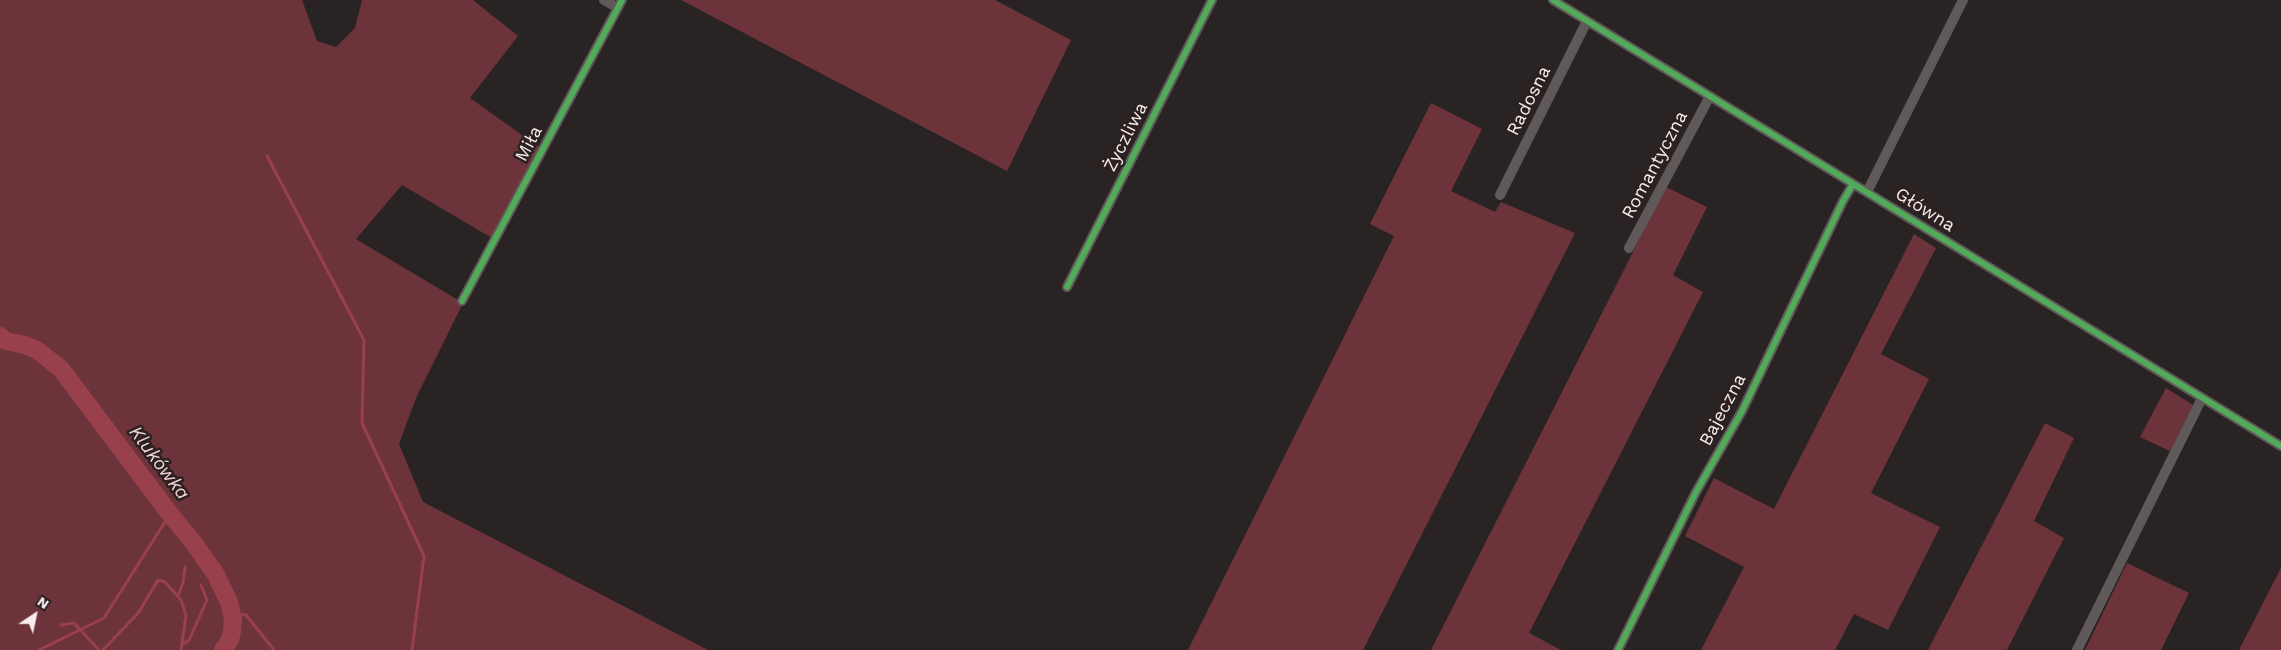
<!DOCTYPE html>
<meta charset="utf-8">
<style>
body{margin:0}
#map{position:relative;width:2281px;height:650px;overflow:hidden;background:#2a2324;font-family:"Work Sans",sans-serif}
canvas{display:block}
.north{position:absolute;left:10px;top:590px;width:50px;height:50px;-webkit-text-stroke:4px #2d2021;paint-order:stroke;rotate:34deg;font-size:14px;font-weight:700;line-height:20px;text-align:center;color:#f7edee}
.north::after{content:'';display:block;margin:auto;width:18px;height:22px;background:#f7edee;clip-path:polygon(50% 0,100% 100%,50% 72%,0 100%)}
</style>
<div id="map">
<canvas width="2281" height="650"></canvas>
<div class="north">N</div>
</div>
<script>
const g = document.querySelector('canvas').getContext('2d');
g.lineJoin = 'round';
function fill(path, color) {
  g.fillStyle = color;
  g.fill(path, 'evenodd');
}
function shape(rows) {
  const path = new Path2D();
  for (const r of rows) {
    path.moveTo(r[0], r[1]);
    for (let i = 2; i < r.length; i += 2) path.lineTo(r[i], r[i + 1]);
  }
  return path;
}
function trace(path, color, width, dash) {
  g.strokeStyle = color;
  g.lineWidth = width;
  g.lineCap = dash ? 'butt' : 'round';
  g.setLineDash(dash || []);
  g.stroke(path);
}
function drawText(font, color, halo, rows, align = 'center') {
  g.font = font + ' "Work Sans",sans-serif';
  g.lineWidth = 5;
  g.setLineDash([]);
  g.textBaseline = 'middle';
  g.strokeStyle = halo;
  g.fillStyle = color;
  for (const [text, x, y, turn = 0] of rows) {
    g.save();
    g.translate(x, y);
    g.rotate((+turn || 0) * Math.PI / 180);
    g.textAlign = isNaN(turn) ? turn : align;
    if (halo) g.strokeText(text, 0, 0);
    g.fillText(text, 0, 0);
    g.restore();
  }
}
const green = shape([
 [0,0,302,0,317,41,336,47,355,28,362,0,473,0,518,36,470,98,546,152,497,241,402,185,356,239,463,303,416,398,399,444,423,502,708,650,0,650],
 [681,0,995,0,1071,40,1007,171],
 [1431,103,1482,129,1451,191,1495,212,1501,202,1575,233,1363,650,1188,650,1394,236,1370,224],
 [1666,187,1707,207,1673,275,1703,292,1529,633,1561,650,1431,650],
 [1914,234,1936,248,1881,354,1929,379,1871,493,1940,527,1888,630,1854,614,1835,650,1701,650,1744,567,1685,536,1714,478,1774,509],
 [2166,388,2193,405,2170,451,2140,437],
 [2045,423,2074,438,2034,521,2064,538,2007,650,1928,650],
 [2127,563,2189,593,2161,650,2085,650],
 [2281,568,2281,650,2239,650]
]);
const stream = shape([
 [267,156,364,340,362,423,424,556,412,650],
 [178,596,183,583,185,567],
 [233,614,246,615,274,650],
 [61,625,74,623,99,650],
 [183,644,189,640,207,600,201,585],
 [39,650,104,618,170,514],
 [103,650,139,612,158,580,165,582,181,600,186,615,181,650]
]);
const river = shape([
 [0,336,6,341,25,345,37,350,61,369,170,514,193,542,215,573,229,602,233,619,232,631,230,640,223,650]
]);
const minor = shape([
 [604,0,618,8],
 [1553,0,2281,446],
 [1867,192,1963,0],
 [1500,195,1587,21],
 [1629,248,1710,96],
 [1067,287,1212,0],
 [462,301,622,0],
 [1618,650,1696,492,1742,411,1843,201,1853,184],
 [2077,650,2202,398]
]);
const cycleway = shape([
 [1553,0,2281,446],
 [1067,287,1212,0],
 [462,301,622,0],
 [1618,650,1696,492,1742,411,1843,201,1853,184]
]);
const streetNames = [
 ["Radosna",1529,101,-63],
 ["Życzliwa",1126,137,-63],
 ["Miła",529,144,-62],
 ["Romantyczna",1655,165,-62],
 ["Główna",1925,210,32],
 ["Bajeczna",1723,410,-62]
];
const waterNames = [
 ["Klukówka",159,463,53]
];
fill(green, '#6d333a');
trace(stream, '#98404c', 3);
trace(river, '#98404c', 18);
trace(minor, '#60595a', 10);
trace(cycleway, '#51ab58', 6);
drawText('18px', '#f7edee', '#2d2021', streetNames);
drawText('italic 19px', '#f0d4d5', '#2d2021', waterNames);
</script>
